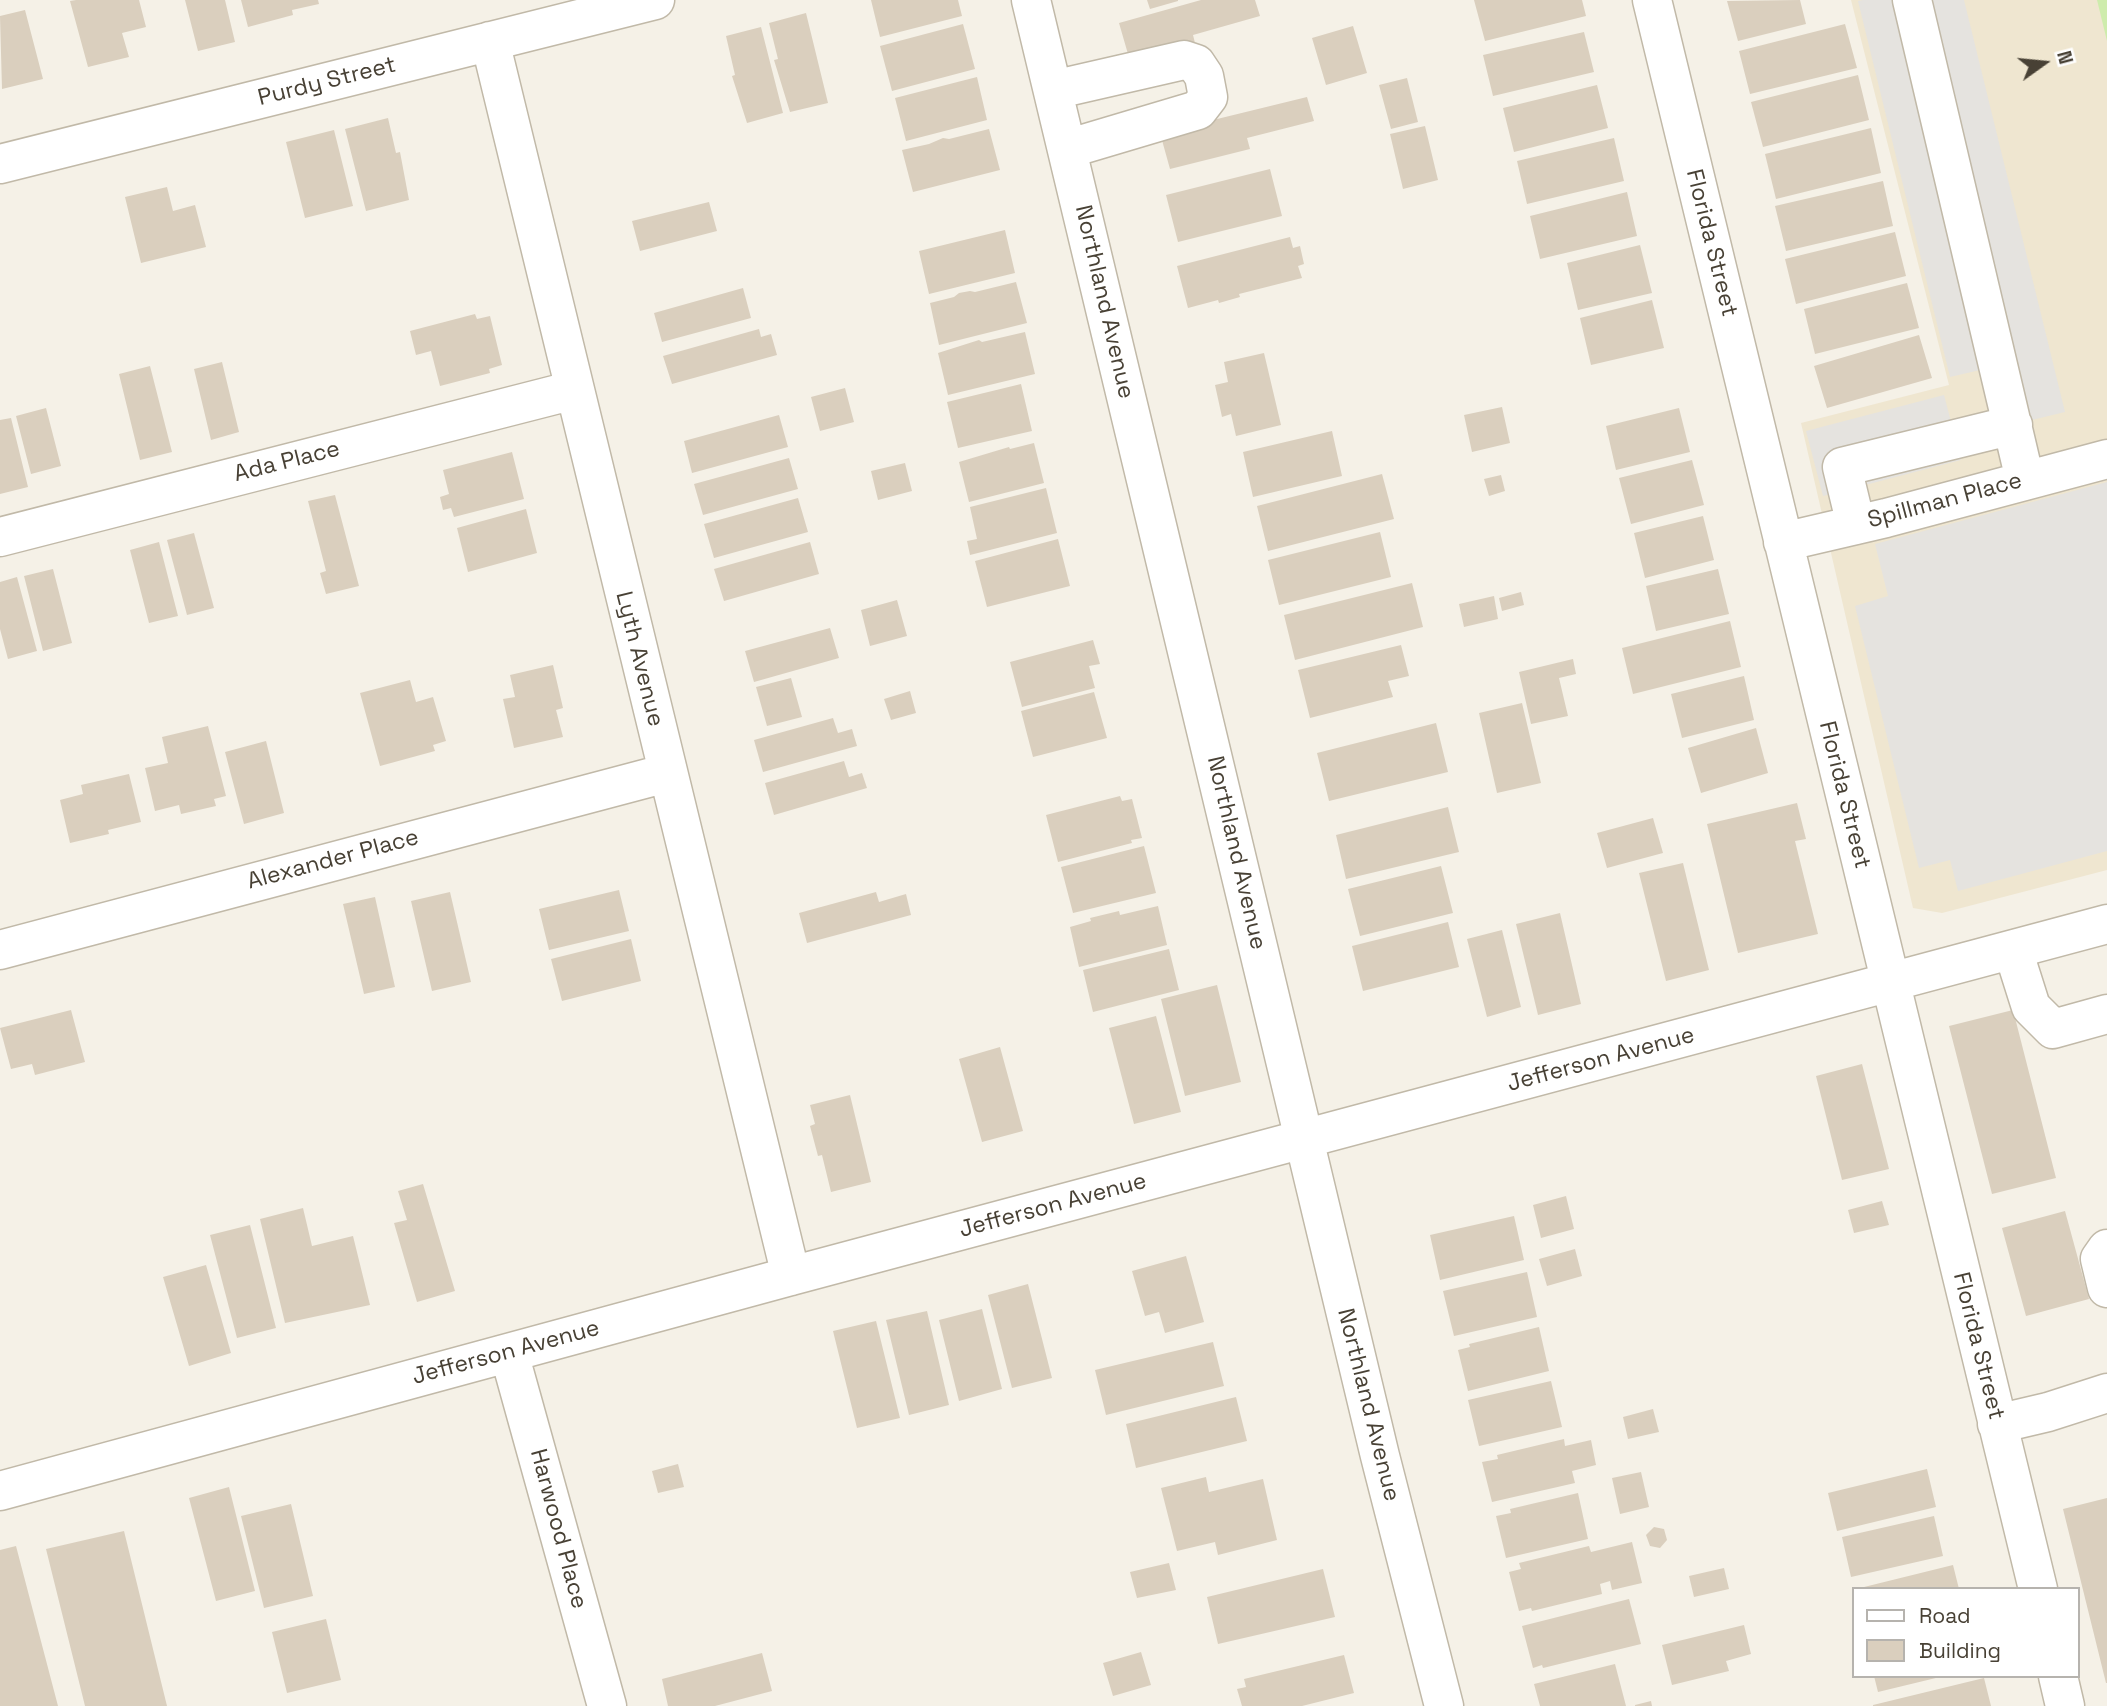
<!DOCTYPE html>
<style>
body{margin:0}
#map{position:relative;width:2107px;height:1706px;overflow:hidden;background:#f5f1e7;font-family:"Space Grotesk",sans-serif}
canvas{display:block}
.legend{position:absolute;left:1852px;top:1587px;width:228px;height:91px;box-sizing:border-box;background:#fff;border:2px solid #b6b3ae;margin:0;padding:9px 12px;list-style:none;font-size:21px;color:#484135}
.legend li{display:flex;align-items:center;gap:14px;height:35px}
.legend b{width:35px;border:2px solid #b6b3ae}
.north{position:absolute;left:2009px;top:28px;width:70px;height:70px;-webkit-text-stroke:5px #fff;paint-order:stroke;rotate:75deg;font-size:19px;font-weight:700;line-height:28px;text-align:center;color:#484135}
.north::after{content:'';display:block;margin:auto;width:24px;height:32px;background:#484135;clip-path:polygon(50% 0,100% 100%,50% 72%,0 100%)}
</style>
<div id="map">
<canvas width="2107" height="1706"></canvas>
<ul class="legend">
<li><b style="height:9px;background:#fff"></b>Road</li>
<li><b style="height:19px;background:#dacfbe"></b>Building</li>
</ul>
<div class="north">N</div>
</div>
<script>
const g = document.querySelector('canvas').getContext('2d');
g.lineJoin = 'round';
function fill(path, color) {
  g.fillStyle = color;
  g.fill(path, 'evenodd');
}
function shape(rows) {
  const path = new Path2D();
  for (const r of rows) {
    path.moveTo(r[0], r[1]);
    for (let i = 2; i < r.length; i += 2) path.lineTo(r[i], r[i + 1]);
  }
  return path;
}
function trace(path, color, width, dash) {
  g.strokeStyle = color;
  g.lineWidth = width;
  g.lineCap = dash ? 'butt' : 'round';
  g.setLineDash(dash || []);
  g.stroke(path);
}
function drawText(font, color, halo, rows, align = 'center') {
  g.font = font + ' "Space Grotesk",sans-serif';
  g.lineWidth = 6;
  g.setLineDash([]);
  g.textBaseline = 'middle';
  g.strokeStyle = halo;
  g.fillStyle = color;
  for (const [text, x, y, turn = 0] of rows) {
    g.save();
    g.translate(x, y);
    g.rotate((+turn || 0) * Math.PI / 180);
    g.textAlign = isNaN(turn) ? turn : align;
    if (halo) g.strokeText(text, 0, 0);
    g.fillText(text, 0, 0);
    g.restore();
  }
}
const education = shape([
 [1851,0,2107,0,2107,870,1942,913,1913,908,1801,423,1949,385]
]);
const green = shape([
 [2097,0,2107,0,2107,41]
]);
const parking = shape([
 [1863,0,1964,0,2065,412,2032,420,1991,411,1980,370,1950,377,1858,1],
 [1944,395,1961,460,1823,496,1806,431],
 [2107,482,2107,851,1958,891,1950,860,1919,868,1855,606,1888,596,1875,544]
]);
const building = shape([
 [76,0,139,0,146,27,122,33,129,57,88,67,70,1],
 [185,0,225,0,235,42,198,51],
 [241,0,318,0,319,4,292,10,293,15,248,27],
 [871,0,958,0,962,16,880,37],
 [1147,0,1178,0,1178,1,1150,9],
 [1201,0,1255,0,1260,16,1193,35,1195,43,1130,61,1119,23],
 [1474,0,1582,0,1586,16,1485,41],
 [1800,0,1806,24,1738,41,1727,1],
 [25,10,43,79,2,89,0,16],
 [806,13,828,103,790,112,774,60,778,59,769,23],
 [963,24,975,69,892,91,880,46],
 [1845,24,1857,68,1750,94,1739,51],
 [1353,26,1367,73,1326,85,1312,38],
 [761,27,783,113,747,123,732,76,735,75,726,36],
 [1584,32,1594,72,1493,96,1483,55],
 [1858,75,1869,120,1763,147,1751,102],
 [977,77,987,120,906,141,895,98],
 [1407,78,1418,122,1391,129,1379,85],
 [1597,85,1608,128,1514,152,1503,108],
 [1307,97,1314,121,1247,138,1250,149,1170,169,1160,133],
 [388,118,396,153,400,152,409,200,366,211,345,129],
 [1425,126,1438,180,1403,189,1390,134],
 [1871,128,1881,173,1776,199,1765,154],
 [989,129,1000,170,913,192,902,150,929,144,943,138,949,139],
 [334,130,353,206,305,218,286,142],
 [1614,138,1624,181,1527,204,1517,161],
 [1270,169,1282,216,1178,242,1166,195],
 [1883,181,1893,226,1786,251,1775,206],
 [167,187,173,211,195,205,206,247,141,263,125,197],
 [1627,192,1637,236,1540,259,1530,216],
 [709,202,717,231,640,251,632,221],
 [1005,230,1015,273,929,294,919,251],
 [1895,232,1906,276,1796,304,1785,259],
 [1290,237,1293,248,1300,246,1304,264,1298,266,1302,278,1239,294,1240,297,1219,303,1218,300,1188,308,1177,266],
 [1640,245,1652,293,1578,310,1567,263],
 [1016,282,1027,323,939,345,930,303,954,297,959,293,970,291,975,292],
 [1907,283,1919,328,1815,354,1804,309],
 [743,288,751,318,662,342,654,313],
 [1652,300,1664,348,1591,365,1580,318],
 [475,314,477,319,490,316,502,365,489,369,490,373,440,386,431,351,416,355,410,331],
 [759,329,761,337,771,334,777,355,672,384,663,356],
 [1025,332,1035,374,948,395,938,353,979,340,982,342],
 [1919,335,1932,378,1827,408,1814,366],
 [1264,353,1281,425,1236,436,1231,414,1222,417,1215,385,1228,382,1224,362],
 [222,362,239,432,211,440,194,369],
 [150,366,172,452,140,460,119,374],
 [1021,384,1032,431,958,448,947,402],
 [845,388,854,422,820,431,811,397],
 [1502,407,1510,443,1472,452,1464,415],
 [46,408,61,466,31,474,16,416],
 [1679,408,1690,452,1616,470,1606,426],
 [779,415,788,447,692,473,684,441],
 [11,418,28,487,0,494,0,420],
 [1332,431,1342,476,1253,497,1243,452],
 [1034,443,1044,483,969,502,959,462,1009,447,1010,449],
 [512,452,524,499,454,517,451,508,443,510,440,497,449,494,443,470],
 [789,458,798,489,703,515,694,484],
 [1692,460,1704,505,1631,524,1619,478],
 [905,463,912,491,878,500,871,471],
 [1382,474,1394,519,1268,551,1257,506],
 [1501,475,1505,491,1489,496,1484,479],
 [1046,488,1057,533,970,555,967,541,977,539,970,507],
 [335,495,359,586,326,594,320,573,326,571,308,501],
 [798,498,808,532,714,558,704,524],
 [526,509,537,553,468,572,457,528],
 [1703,516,1714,560,1645,578,1634,533],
 [1380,532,1391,577,1279,605,1268,560],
 [194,533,214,608,187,615,167,540],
 [1058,539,1070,586,987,607,975,561],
 [159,542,178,616,149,623,130,550],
 [810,542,819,574,724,601,714,569],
 [53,569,72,643,43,651,24,576],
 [1718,569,1729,614,1656,631,1646,586],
 [17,577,37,651,8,659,0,629,0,582],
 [1412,583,1423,627,1295,660,1284,615],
 [1521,592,1524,605,1502,611,1499,598],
 [1494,596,1498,619,1464,627,1459,604],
 [897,600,907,636,870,646,861,610],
 [1730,621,1741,667,1633,694,1622,648],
 [830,628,839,658,754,682,745,651],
 [1093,640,1100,664,1089,666,1095,688,1022,707,1010,662],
 [1401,645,1409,676,1388,681,1393,697,1310,718,1298,670],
 [1573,659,1576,674,1559,678,1568,716,1531,724,1519,672],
 [553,665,563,708,556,710,563,737,514,748,503,699,515,697,510,675],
 [1744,676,1754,720,1682,738,1671,694],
 [791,678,802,717,767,726,756,687],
 [410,680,416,702,433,697,446,741,433,745,435,751,380,766,360,693],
 [910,691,916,713,891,720,884,699],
 [1094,692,1107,738,1033,757,1021,711],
 [1522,703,1541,783,1497,793,1479,713],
 [833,718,838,733,852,729,857,746,763,772,754,740],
 [1436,723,1448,772,1329,801,1317,753],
 [208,726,226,796,214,799,216,806,181,814,179,805,155,811,145,768,168,763,162,737],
 [1756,728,1768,773,1701,793,1688,748],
 [266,741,284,813,244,824,225,752],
 [844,761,849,777,862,773,867,788,774,815,765,783],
 [129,774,141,822,108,830,109,834,70,843,60,800,83,794,81,785],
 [1120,796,1122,801,1132,799,1142,838,1131,840,1132,843,1058,862,1046,815],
 [1797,803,1806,839,1795,841,1818,934,1738,953,1707,824],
 [1448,807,1459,852,1346,879,1336,835],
 [1653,818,1663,853,1607,868,1597,833],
 [1144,846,1156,893,1073,913,1061,867],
 [1683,863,1709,970,1666,981,1639,873],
 [1441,866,1453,913,1360,936,1348,889],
 [619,890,629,931,549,950,539,909],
 [450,892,471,982,432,991,411,901],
 [876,892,879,902,906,894,911,915,807,943,799,913],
 [375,897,395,987,364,994,343,904],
 [1158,906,1167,945,1079,967,1070,927,1091,921,1090,918,1119,911,1120,915],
 [1560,913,1581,1004,1538,1015,1516,924],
 [1448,922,1459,967,1363,991,1352,946],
 [1502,930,1521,1007,1487,1017,1467,939],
 [631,939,641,981,562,1001,551,959],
 [1169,949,1179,990,1093,1012,1083,970],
 [1217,985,1241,1082,1185,1096,1161,999],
 [71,1010,85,1062,35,1075,32,1064,11,1069,0,1028],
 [2013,1010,2056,1178,1992,1194,1949,1026],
 [1156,1016,1181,1112,1134,1124,1109,1028],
 [1000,1047,1023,1131,982,1142,959,1059],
 [1862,1064,1889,1169,1842,1180,1816,1076],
 [850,1095,871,1182,831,1192,822,1155,818,1156,810,1126,815,1124,810,1105],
 [423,1184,455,1291,417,1302,394,1223,407,1220,398,1191],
 [1566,1196,1574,1229,1541,1238,1533,1205],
 [1882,1201,1889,1225,1854,1233,1848,1210],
 [303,1208,312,1246,353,1236,370,1305,285,1323,260,1219],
 [2065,1211,2089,1299,2026,1316,2002,1228],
 [1514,1216,1524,1260,1440,1280,1430,1235],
 [250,1225,276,1328,237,1338,210,1235],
 [1575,1249,1582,1276,1547,1286,1539,1259],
 [1186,1256,1204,1322,1165,1333,1159,1312,1145,1316,1132,1271],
 [206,1265,231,1353,189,1366,163,1277],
 [1527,1272,1537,1317,1454,1336,1443,1291],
 [1028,1284,1052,1378,1012,1388,988,1295],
 [982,1309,1002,1389,959,1401,939,1320],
 [927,1311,949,1405,909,1415,886,1320],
 [876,1321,900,1418,857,1428,833,1331],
 [1539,1327,1549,1371,1468,1391,1458,1350,1470,1347,1469,1344],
 [1213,1342,1224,1386,1106,1415,1095,1370],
 [1551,1381,1562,1427,1479,1446,1468,1400],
 [1236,1397,1247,1441,1136,1468,1126,1424],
 [1653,1409,1659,1432,1628,1439,1623,1417],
 [1564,1439,1565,1446,1591,1440,1596,1465,1572,1471,1575,1483,1492,1502,1482,1462,1498,1459,1497,1455],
 [678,1464,684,1487,658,1493,652,1471],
 [1927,1469,1936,1507,1837,1531,1828,1493],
 [1641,1472,1649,1507,1620,1514,1612,1478],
 [1206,1477,1209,1492,1263,1479,1277,1540,1218,1555,1215,1542,1177,1551,1161,1488],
 [229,1487,255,1591,216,1601,189,1498],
 [1578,1493,1588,1539,1506,1558,1496,1516,1511,1513,1510,1509],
 [2107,1498,2107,1683,2106,1683,2063,1509],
 [291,1504,313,1596,264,1608,241,1516],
 [1934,1516,1943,1556,1851,1577,1842,1537],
 [1654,1527,1664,1529,1667,1540,1660,1548,1650,1546,1646,1535],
 [124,1531,167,1706,85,1706,46,1549],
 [1632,1542,1642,1583,1612,1590,1610,1581,1600,1584,1602,1594,1532,1611,1531,1608,1519,1611,1509,1572,1521,1569,1519,1563,1589,1546,1591,1552],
 [16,1546,58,1706,0,1706,0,1550],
 [1169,1563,1176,1590,1137,1598,1130,1572],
 [1953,1565,1959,1589,1860,1589,1860,1588],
 [1724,1568,1729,1589,1694,1597,1689,1576],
 [1323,1569,1335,1617,1218,1644,1207,1597],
 [1629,1599,1641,1644,1543,1668,1542,1665,1533,1668,1522,1626],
 [326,1619,341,1680,287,1693,272,1632],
 [1744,1625,1751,1654,1726,1661,1729,1671,1672,1685,1662,1645],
 [1141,1652,1151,1685,1113,1696,1103,1663],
 [762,1653,772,1691,715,1706,668,1706,662,1679],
 [1344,1655,1354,1693,1302,1706,1242,1706,1237,1689,1246,1687,1244,1679],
 [1615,1664,1626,1706,1540,1706,1534,1684],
 [1874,1676,1940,1676,1940,1677,1878,1692],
 [1984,1678,1991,1706,1873,1706,1873,1705],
 [1651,1701,1652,1706,1635,1706,1635,1705]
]);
const minor = shape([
 [1031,0,1380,1456,1444,1706],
 [1652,0,2038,1589],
 [1912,0,2025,480],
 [490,41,791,1276],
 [1053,90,1184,60,1196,64,1204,76,1208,97,1198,110,1067,149],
 [0,164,655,0],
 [1856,525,1842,467,2013,425],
 [0,537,574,390],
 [1783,542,1886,518,2107,459],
 [0,950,667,773],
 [2013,950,2031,1007,2053,1029,2107,1014],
 [2107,1249,2100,1259,2107,1288],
 [509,1353,607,1706],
 [1997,1424,2048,1412,2107,1393],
 [0,1491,791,1276,2107,924],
 [2058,1676,2065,1706]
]);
const streetNames = [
 ["Purdy Street",327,82,-14],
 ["Florida Street",1711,243,76],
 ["Northland Avenue",1104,302,77],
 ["Ada Place",287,462,-14],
 ["Spillman Place",1945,501,-15],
 ["Lyth Avenue",639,659,76],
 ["Florida Street",1844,795,76],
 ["Northland Avenue",1236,853,77],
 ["Alexander Place",333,860,-15],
 ["Jefferson Avenue",1601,1060,-15],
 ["Jefferson Avenue",1053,1206,-15],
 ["Florida Street",1978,1346,76],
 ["Jefferson Avenue",506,1353,-15],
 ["Northland Avenue",1368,1405,76],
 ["Harwood Place",558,1529,75]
];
fill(education, '#efe6d0');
fill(green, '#ceecac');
fill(parking, '#e5e3df');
fill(building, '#dacfbe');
trace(minor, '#c1b9a8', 41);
trace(minor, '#fff', 38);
drawText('23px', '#484135', '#fff', streetNames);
</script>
